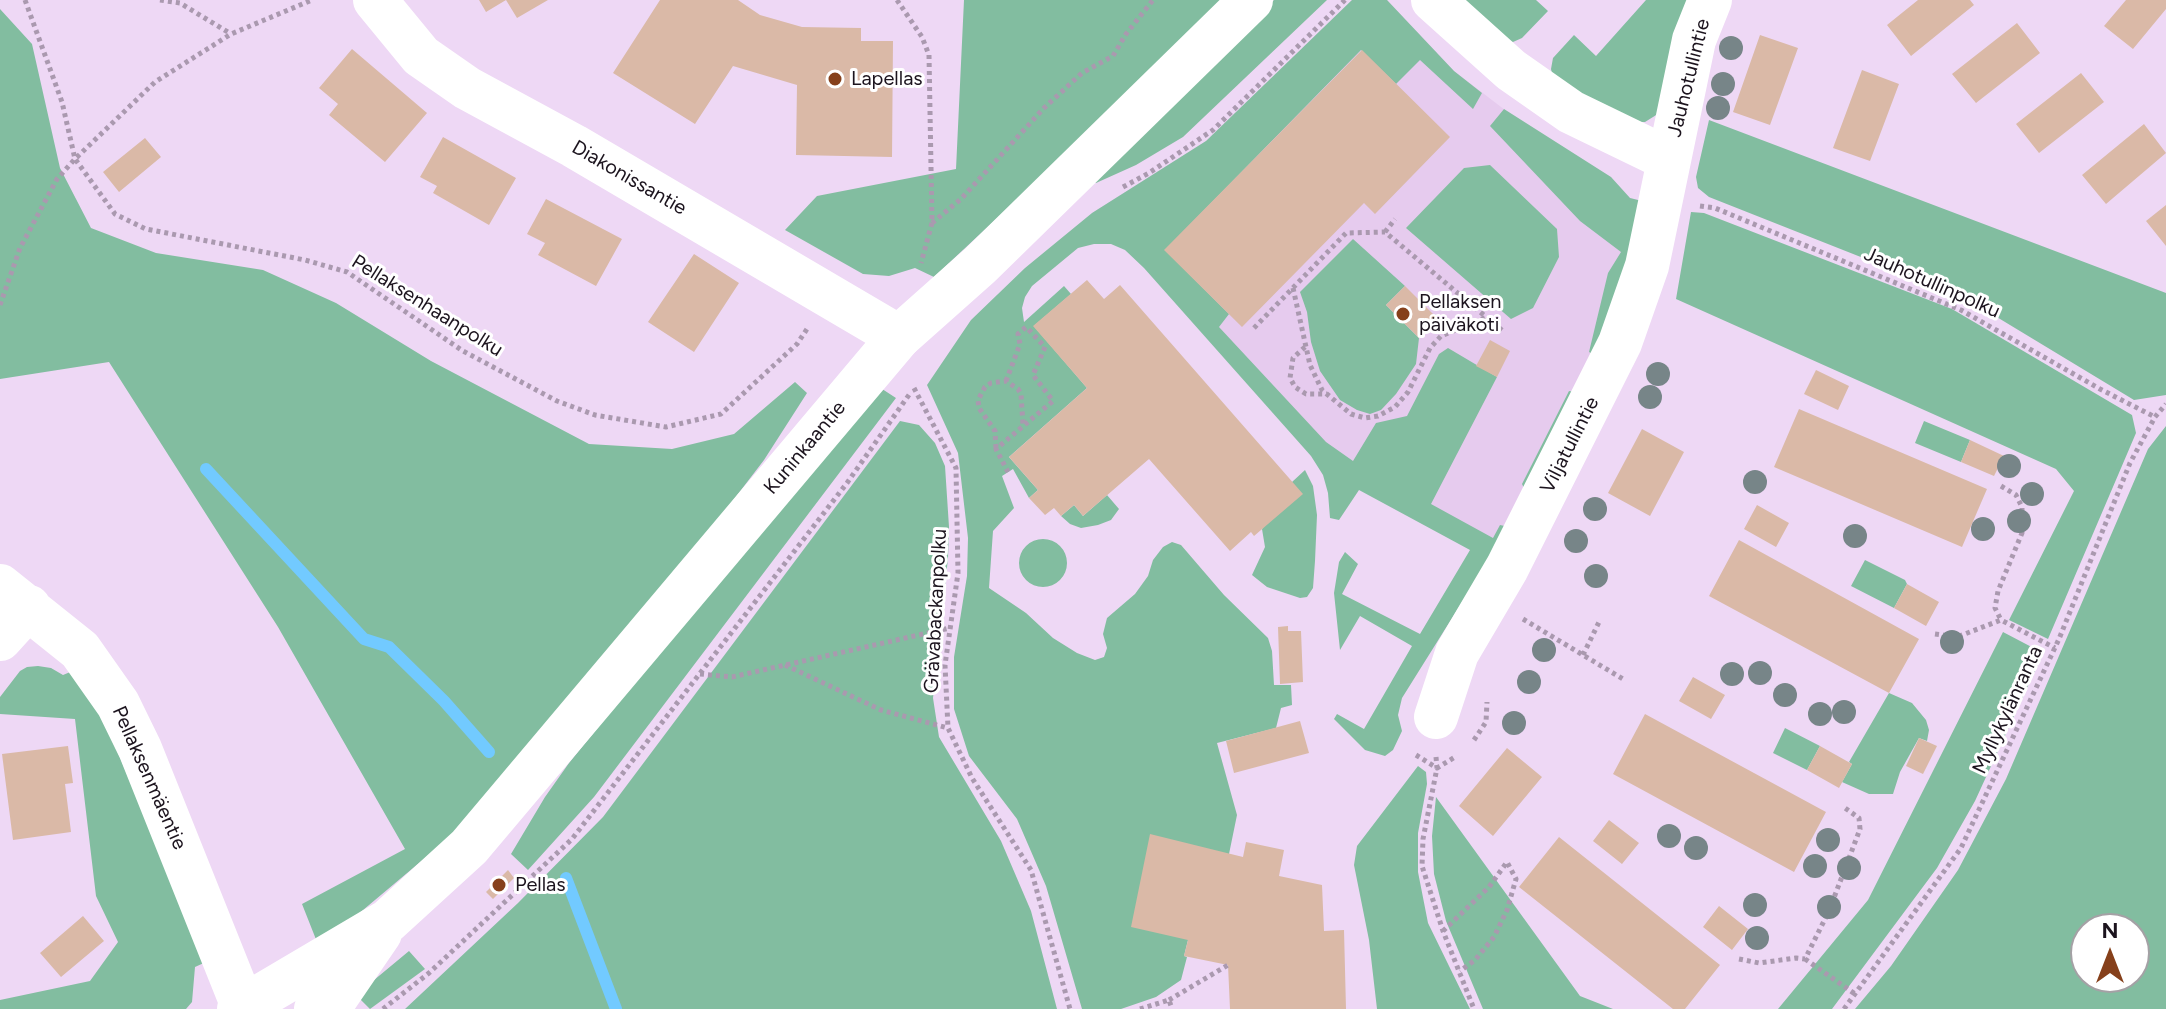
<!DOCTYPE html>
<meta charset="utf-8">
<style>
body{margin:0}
#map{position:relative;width:2166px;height:1009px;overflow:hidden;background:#eed8f5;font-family:Figtree,sans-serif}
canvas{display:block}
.north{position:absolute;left:2070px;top:913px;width:80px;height:80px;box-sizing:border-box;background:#fff;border:2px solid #a4a1a5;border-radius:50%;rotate:0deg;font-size:22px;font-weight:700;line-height:32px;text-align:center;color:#1c141e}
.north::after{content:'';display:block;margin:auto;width:28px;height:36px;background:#86401b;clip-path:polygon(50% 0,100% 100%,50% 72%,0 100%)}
</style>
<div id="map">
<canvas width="2166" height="1009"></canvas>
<div class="north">N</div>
</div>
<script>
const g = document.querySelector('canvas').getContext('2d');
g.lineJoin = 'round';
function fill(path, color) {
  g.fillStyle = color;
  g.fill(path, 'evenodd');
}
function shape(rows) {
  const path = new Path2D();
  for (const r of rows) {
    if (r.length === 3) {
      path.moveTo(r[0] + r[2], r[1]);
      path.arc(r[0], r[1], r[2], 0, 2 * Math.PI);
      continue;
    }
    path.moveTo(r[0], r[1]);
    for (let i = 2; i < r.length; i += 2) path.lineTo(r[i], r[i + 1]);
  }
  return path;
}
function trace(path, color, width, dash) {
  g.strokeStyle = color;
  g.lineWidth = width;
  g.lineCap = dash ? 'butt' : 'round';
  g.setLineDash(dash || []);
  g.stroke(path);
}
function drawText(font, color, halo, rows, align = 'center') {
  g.font = font + ' Figtree,sans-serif';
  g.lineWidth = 6;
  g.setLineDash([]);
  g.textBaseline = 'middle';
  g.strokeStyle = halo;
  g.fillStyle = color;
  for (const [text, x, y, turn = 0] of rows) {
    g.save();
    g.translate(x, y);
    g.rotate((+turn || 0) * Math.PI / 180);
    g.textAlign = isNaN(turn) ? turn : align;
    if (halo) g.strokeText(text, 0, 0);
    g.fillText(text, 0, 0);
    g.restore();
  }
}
const built = shape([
 [1352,0,1387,0,1454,71,1522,123,1611,177,1630,198,1646,202,1633,271,1494,555,1314,452,1109,222,1092,213,1206,141]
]);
const green = shape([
 [964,0,1231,0,934,277,915,268,889,276,863,274,785,230,817,196,956,169],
 [1274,0,1327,0,1183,137,1136,165,1096,183,1092,182],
 [1352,0,1387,0,1454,71,1482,93,1473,109,1420,60,1396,84,1361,50,1165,250,1229,314,1219,327,1326,442,1353,461,1376,423,1407,416,1439,354,1448,348,1497,377,1431,504,1493,538,1500,525,1509,527,1402,698,1398,715,1402,731,1393,750,1385,756,1365,750,1334,719,1337,714,1364,729,1412,646,1360,616,1340,650,1334,593,1339,562,1345,552,1358,564,1342,594,1420,634,1470,550,1359,490,1339,520,1330,518,1328,493,1323,475,1311,456,1144,268,1125,250,1111,244,1094,244,1078,248,1032,286,1025,297,1022,308,1024,322,1064,286,1071,294,1034,326,1087,388,1009,457,1038,490,1029,498,1013,469,1002,476,1014,508,993,531,989,588,1026,613,1053,638,1077,653,1095,660,1104,657,1107,648,1103,634,1107,618,1135,594,1148,576,1153,560,1163,547,1172,542,1181,545,1224,595,1268,638,1272,651,1274,685,1291,685,1292,705,1281,708,1276,728,1217,743,1237,815,1229,854,1188,940,1184,956,1187,957,1181,980,1156,997,1121,1009,1082,1009,1046,886,1017,819,969,756,954,709,954,657,967,576,968,538,958,453,927,385,971,320,1025,268,1092,213,1206,141],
 [1456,0,1536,0,1548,11,1522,38,1513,42,1503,40],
 [1646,0,1689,0,1661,112,1645,122,1630,122,1554,82,1551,69,1553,58,1574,35,1596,56],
 [0,9,32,44,60,168,91,228,156,253,263,270,336,303,431,361,589,444,672,449,734,434,795,382,807,393,764,460,598,677,450,837,319,947,302,904,405,849,278,627,109,362,0,379],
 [1504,109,1611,177,1630,198,1646,202,1598,357,1589,352,1608,273,1621,252,1580,221,1490,126],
 [1709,120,2166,293,2166,395,2134,400,1967,299,1709,197,1698,188,1696,177],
 [1490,165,1557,229,1559,257,1533,308,1511,319,1406,228,1464,168],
 [1691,212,1704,213,1952,309,2132,415,2136,433,2048,639,2009,620,2074,491,2056,469,1676,299],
 [1353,239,1405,286,1386,305,1419,338,1416,364,1396,394,1381,410,1370,414,1357,410,1340,400,1320,371,1311,342,1307,312,1300,292],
 [876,385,896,398,594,797,528,870,511,854,545,797,569,763],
 [1569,391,1580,393,1524,488,1522,484],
 [900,421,919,425,935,443,945,466,949,527,948,558,933,698,939,737,1001,841,1031,911,1057,1009,405,1009,518,903,603,817],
 [1924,421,1970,440,1961,462,1915,443],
 [2166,426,2166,1009,1855,1009,1891,966,1958,870,2006,779,2148,449],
 [2086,929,2134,929,2134,977,2086,977],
 [1305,470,1313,486,1317,515,1315,561,1313,588,1307,597,1300,598,1267,587,1252,575,1265,547,1262,529,1292,482],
 [1107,495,1119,509,1111,520,1098,525,1081,528,1070,524,1061,516,1074,505,1083,516],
 [1043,563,24],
 [1865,560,1905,580,1907,584,1894,608,1851,586],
 [2003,632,2043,653,1975,801,1937,868,1832,1009,1778,1009,1868,900],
 [38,666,51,668,63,675,75,670,90,686,206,962,195,967,192,1002,186,1009,0,1009,0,1000,90,981,118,942,96,896,75,719,0,714,0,697,20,671,27,667],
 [1889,693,1912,703,1926,720,1929,730,1927,741,1919,738,1900,772,1893,794,1869,794,1842,782,1852,764,1849,762],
 [1785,728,1820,746,1807,770,1773,753],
 [1418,766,1426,772,1427,784,1418,833,1418,872,1428,923,1470,1009,1377,1009,1369,940,1354,865,1357,846],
 [1436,797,1580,996,1613,1009,1483,1009,1446,921,1434,874,1432,836],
 [409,951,425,969,370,1009,356,995]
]);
const stream = shape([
 [206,469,364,639,389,647,444,701,489,752],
 [566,878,616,1009]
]);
const building = shape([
 [479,0,548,0,517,18,506,0,486,12],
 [660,0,738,0,760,15,802,27,861,28,861,41,893,41,892,157,796,155,797,85,733,66,695,124,613,73],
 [1918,0,1970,0,1974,5,1911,56,1887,25],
 [2126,0,2166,0,2166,9,2133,49,2104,26],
 [2017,23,2040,53,1976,103,1952,74],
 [1760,35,1798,48,1770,125,1733,112],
 [352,49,427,113,385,162,329,115,338,104,319,88],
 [1362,50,1450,137,1375,214,1364,203,1242,327,1164,250],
 [1862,70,1899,84,1870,161,1833,148],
 [2081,73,2104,102,2039,153,2016,124],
 [2144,124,2166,153,2106,204,2082,175],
 [443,137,516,178,489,225,433,193,437,186,420,177],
 [145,138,161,157,119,192,103,172],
 [546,199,622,239,596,286,538,255,545,243,527,234],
 [2166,205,2166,246,2146,221],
 [694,254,739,283,694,352,648,322],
 [1087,280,1104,299,1120,285,1303,494,1254,536,1251,532,1230,551,1149,459,1083,516,1074,505,1061,516,1054,508,1045,515,1029,498,1038,490,1009,457,1087,388,1033,326],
 [1405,286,1438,319,1419,338,1386,305],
 [1490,340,1510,351,1497,377,1476,366],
 [1816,370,1849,386,1838,410,1804,394],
 [1799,409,1987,489,1962,547,1774,467],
 [1642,429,1684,452,1650,516,1608,493],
 [1970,440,2004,456,1994,476,1961,462],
 [1757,505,1789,523,1776,547,1744,529],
 [1739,540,1919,639,1889,693,1709,596],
 [1907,584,1939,602,1926,626,1894,608],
 [1288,626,1288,631,1301,631,1303,682,1280,684,1278,627],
 [1693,677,1725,695,1711,719,1679,701],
 [1645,714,1826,812,1794,872,1613,774],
 [1300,721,1309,753,1234,773,1226,741],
 [1919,738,1937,746,1923,774,1906,766],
 [68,746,73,783,65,784,71,832,13,840,2,754],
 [1820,746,1852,764,1839,788,1807,770],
 [1507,748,1542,777,1493,836,1459,806],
 [1609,820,1639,843,1622,864,1593,841],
 [1150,834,1243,857,1246,842,1284,850,1279,876,1322,885,1324,931,1344,930,1346,1009,1230,1009,1228,965,1184,956,1188,940,1131,927],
 [1559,837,1720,965,1685,1009,1673,1009,1519,887],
 [508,870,514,878,493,899,486,892],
 [1719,906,1748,929,1732,950,1703,927],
 [83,916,104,941,61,977,40,953]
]);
const path = shape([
 [25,0,62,102,75,159,115,214,146,229,305,260,347,272,463,351,557,401,595,415,666,427,721,414,797,344,807,329],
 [160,0,180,3,231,34],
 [897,0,922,37,929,55,932,223,921,263],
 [1123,187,1149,173,1213,130,1345,0],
 [1700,206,1715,208,1961,310,2100,389,2155,417],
 [932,223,961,199,1044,108,1082,73,1113,56,1126,34,1153,0],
 [1385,232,1395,219],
 [1293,288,1310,365,1322,390,1351,414,1365,418,1378,416,1395,407,1408,392,1430,348,1441,336,1487,317],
 [0,305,20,248,57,179,75,159,155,82,231,34,312,0],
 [1254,328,1346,233,1385,232,1504,332],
 [1305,347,1293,358,1290,378,1295,387,1306,394,1327,394],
 [1006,381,1020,344,1018,334,1026,327,1045,347,1033,375,1053,401,996,449,1008,472],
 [914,388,956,468,958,573,945,665,948,728,972,778,1031,870,1070,1009],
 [996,448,995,431,979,408,978,400,985,387,991,383,1006,381,1018,389,1021,394,1023,425],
 [2001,486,2016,495,2022,507,2022,533,1998,591,1995,608,2001,620],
 [1523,619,1623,679],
 [1935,634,1957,637,2001,620,2055,648],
 [1583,655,1600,620],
 [785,665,881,710,948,728],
 [700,674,732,677,950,628],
 [1474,740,1486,722,1487,702],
 [1416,755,1437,768,1455,757],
 [1436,757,1437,768,1423,839,1422,866,1443,931,1474,1009],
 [1443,931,1489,887,1507,862,1516,879,1507,910,1494,937,1475,960,1460,971],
 [1739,959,1759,963,1796,958,1805,959,1829,911,1860,829,1859,818,1845,808],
 [1805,959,1855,994],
 [1169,1000,1228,965],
 [383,1009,429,973,572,839,847,483,911,392],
 [1140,1009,1169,1000,1172,1009],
 [1844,1009,1961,848,2059,639,2130,463,2155,417,2166,404]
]);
const minor = shape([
 [375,0,421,56,467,88,574,146,899,337],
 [1433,0,1511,70,1571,112,1668,159],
 [0,586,80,650,118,704,140,749,244,1009],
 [0,639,29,607],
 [1436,717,1457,653,1507,568,1620,343,1647,266,1694,40,1710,0]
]);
const secondary = shape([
 [239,1009,388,921,469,847,899,337,980,265,1251,0],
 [316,1009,337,996,380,933]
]);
const trees = [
 [1731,48],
 [1723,84],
 [1718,108],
 [1658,374],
 [1650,397],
 [2009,466],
 [1755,482],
 [2032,494],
 [1595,509],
 [2019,521],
 [1983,529],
 [1855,536],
 [1576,541],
 [1596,576],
 [1952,642],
 [1544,650],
 [1760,673],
 [1732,674],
 [1529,682],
 [1785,695],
 [1844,712],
 [1820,714],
 [1514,723],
 [1669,836],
 [1828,840],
 [1696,848],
 [1815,866],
 [1849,868],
 [1755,905],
 [1829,907],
 [1757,938]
];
const markers = [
 [835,79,8,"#86401b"],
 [1403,314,8,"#86401b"],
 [499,885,8,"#86401b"]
];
const streetNames = [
 ["Jauhotullintie",1689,78,-76],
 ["Diakonissantie",629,178,30],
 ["Jauhotullinpolku",1932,283,24],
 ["Pellaksenhaanpolku",427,306,32],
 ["Viljatullintie",1570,445,-63],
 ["Kuninkaantie",805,448,-50],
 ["Grävabackanpolku",936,611,-87],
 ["Myllykylänranta",2008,710,-65],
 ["Pellaksenmäentie",149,778,66]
];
const poiNames = [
 ["Lapellas",851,79],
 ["Pellaksen",1419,302],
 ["päiväkoti",1419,325],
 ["Pellas",515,885]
];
fill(built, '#e6cbee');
fill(green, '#82bda0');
trace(stream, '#72caff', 12);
fill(building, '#dab9a7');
trace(path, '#aa99af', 5, [4, 4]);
trace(minor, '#fff', 44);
trace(secondary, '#fff', 44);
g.fillStyle = '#778588';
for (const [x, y] of trees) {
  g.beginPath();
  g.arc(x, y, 12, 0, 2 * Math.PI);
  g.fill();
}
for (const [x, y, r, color] of markers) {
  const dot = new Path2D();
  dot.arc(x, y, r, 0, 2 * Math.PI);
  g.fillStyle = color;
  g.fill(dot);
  trace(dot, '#fff', 3);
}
drawText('20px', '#1c141e', '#fff', streetNames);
drawText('20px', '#1c141e', '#fff', poiNames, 'left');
</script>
